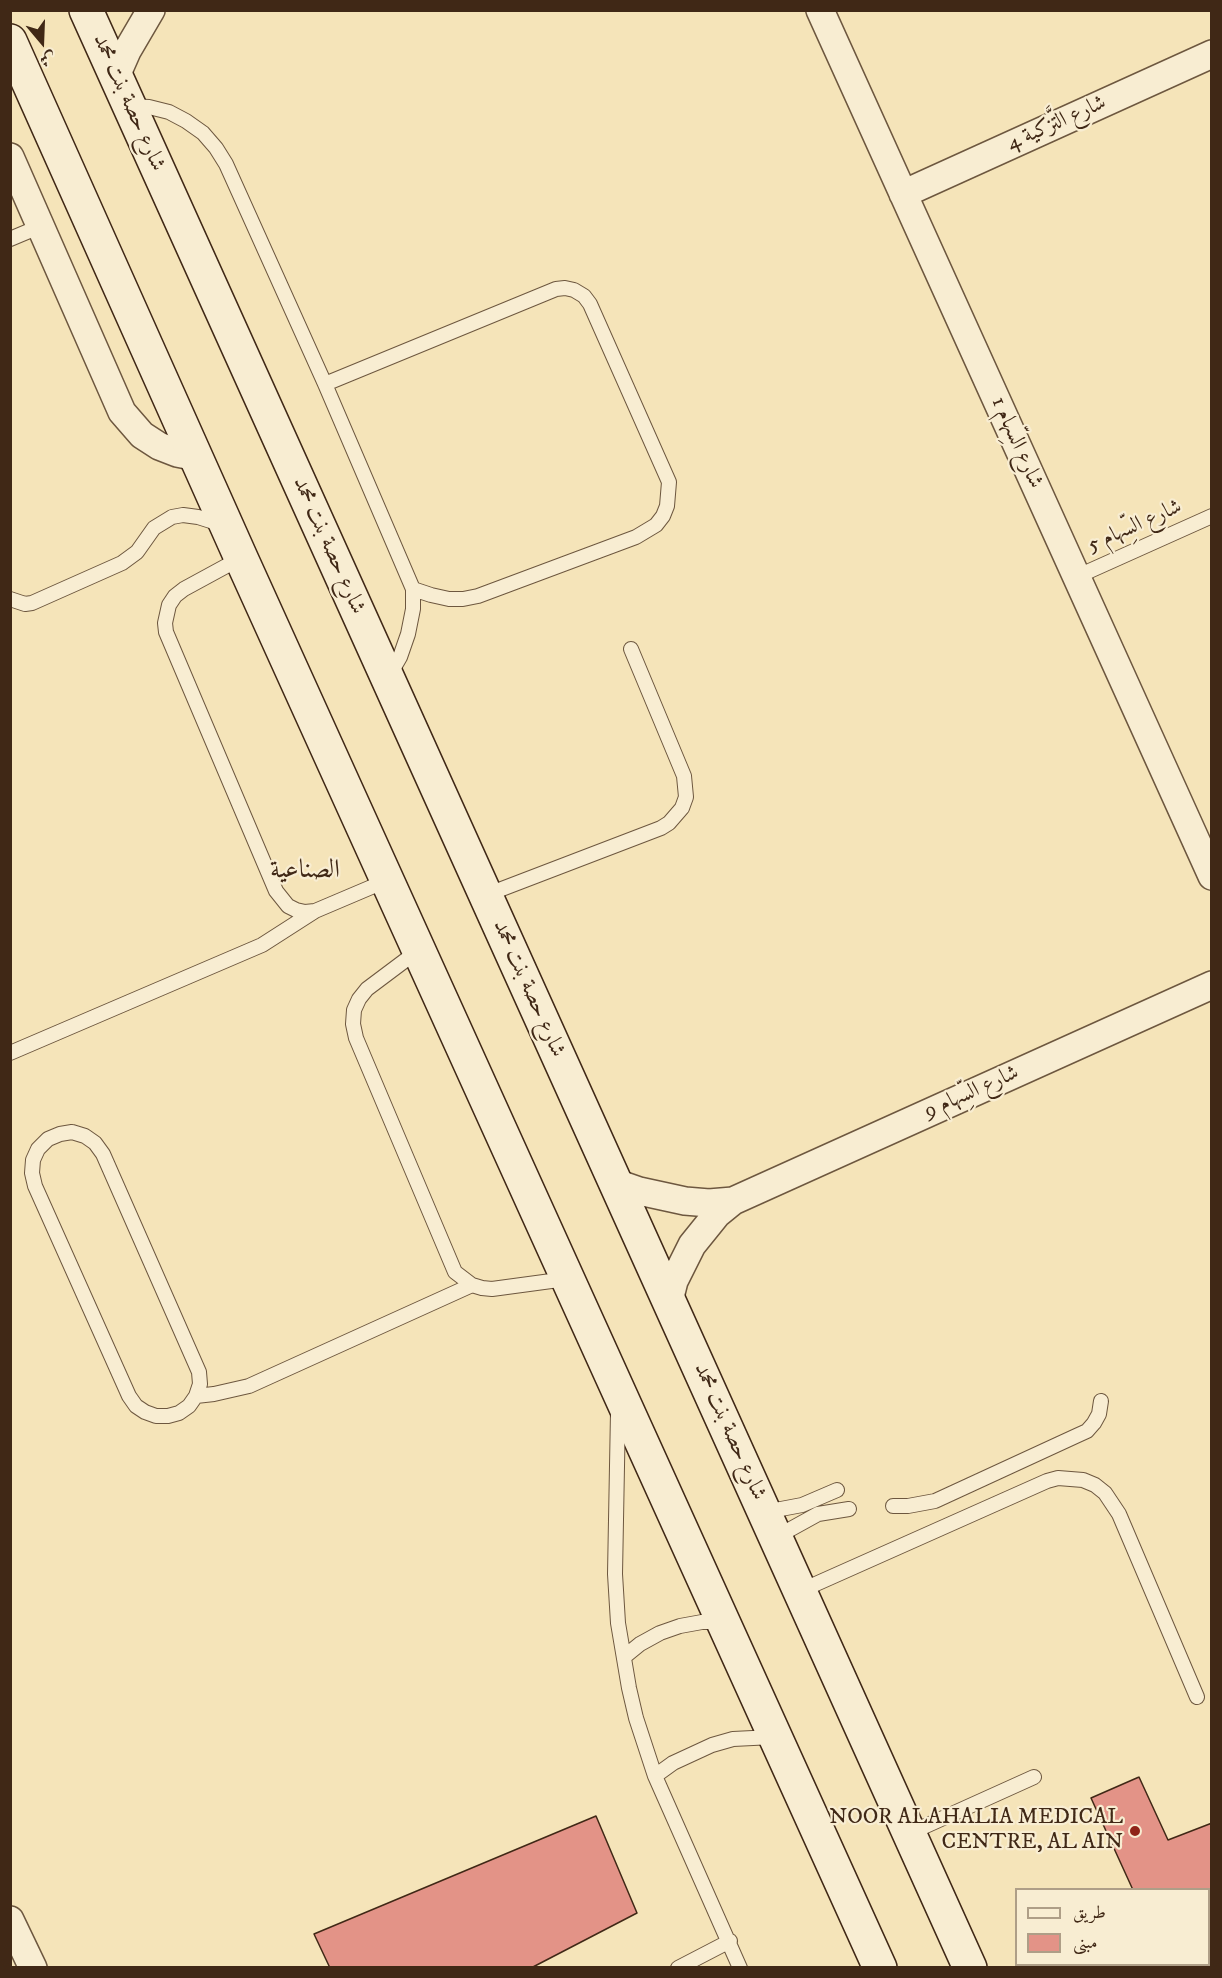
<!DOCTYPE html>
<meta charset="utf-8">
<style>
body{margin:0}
#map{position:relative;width:1222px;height:1978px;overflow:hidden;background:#f5e4b9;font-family:"IM FELL DW Pica",Amiri,serif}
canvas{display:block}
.frame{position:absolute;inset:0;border:12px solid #402816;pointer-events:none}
.legend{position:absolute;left:1015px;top:1888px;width:195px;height:78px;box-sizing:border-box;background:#f8edd2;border:2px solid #ae9e87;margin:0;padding:8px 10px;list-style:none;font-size:18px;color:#402816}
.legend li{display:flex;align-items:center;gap:12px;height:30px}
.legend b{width:30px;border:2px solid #ae9e87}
.north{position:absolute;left:12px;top:12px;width:60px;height:60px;-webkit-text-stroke:4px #f8edd2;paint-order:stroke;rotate:161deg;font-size:16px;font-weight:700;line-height:24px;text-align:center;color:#402816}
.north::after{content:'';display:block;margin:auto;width:21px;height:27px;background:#402816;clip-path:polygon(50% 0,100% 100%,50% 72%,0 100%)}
</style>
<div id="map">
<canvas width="1222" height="1978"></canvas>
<div class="frame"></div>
<ul class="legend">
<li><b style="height:8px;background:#f8edd2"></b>طريق</li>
<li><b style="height:16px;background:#e39387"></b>مبنى</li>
</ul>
<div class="north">ش</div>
</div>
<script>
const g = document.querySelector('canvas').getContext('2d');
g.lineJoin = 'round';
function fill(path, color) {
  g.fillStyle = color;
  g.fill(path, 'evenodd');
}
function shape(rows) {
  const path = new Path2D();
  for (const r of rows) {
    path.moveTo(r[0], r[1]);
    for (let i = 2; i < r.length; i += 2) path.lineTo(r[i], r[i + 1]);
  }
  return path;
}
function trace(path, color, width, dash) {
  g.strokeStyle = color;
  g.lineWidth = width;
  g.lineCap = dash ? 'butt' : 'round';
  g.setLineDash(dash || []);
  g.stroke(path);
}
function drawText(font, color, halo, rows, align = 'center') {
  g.font = font + ' "IM FELL DW Pica",Amiri,serif';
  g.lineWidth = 4.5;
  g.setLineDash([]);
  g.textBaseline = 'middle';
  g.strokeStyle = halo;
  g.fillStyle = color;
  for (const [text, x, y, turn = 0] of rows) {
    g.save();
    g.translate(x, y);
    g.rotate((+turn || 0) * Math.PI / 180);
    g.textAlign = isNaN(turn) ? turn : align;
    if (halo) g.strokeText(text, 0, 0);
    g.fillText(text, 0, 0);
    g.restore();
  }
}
const building = shape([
 [1139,1777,1168,1840,1212,1823,1212,1896,1208,1897,1208,1890,1133,1890,1091,1798,1139,1777],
 [596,1816,637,1913,531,1968,330,1968,314,1934,596,1816]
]);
const lane = shape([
 [131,106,149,107,169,112,186,121,203,133,216,148,226,164,325,384,413,589,413,609,408,634,400,657,389,676],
 [10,239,41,226],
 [325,384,556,289,565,288,574,290,584,296,590,304,669,482,667,506,663,516,656,525,636,537,478,596,463,599,449,599,431,595,413,589],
 [241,558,184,589,175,596,169,605,165,623,166,632,276,891,288,906,296,910,305,912,315,911,388,880],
 [1076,577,1212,516],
 [10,599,25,604,32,603,122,563,137,552,154,528,172,517,183,515,198,517,220,524],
 [486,895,661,828,669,823,682,808,686,797,684,776,631,649],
 [419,950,367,989,359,999,354,1010,353,1024,356,1038,455,1272,472,1285,482,1288,492,1289,566,1279],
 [10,1053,262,945,315,911],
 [72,1132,85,1136,95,1143,103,1154,199,1372,200,1384,196,1396,189,1406,179,1413,168,1416,156,1416,145,1412,136,1406,129,1396,35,1186,32,1173,33,1160,38,1149,48,1139,60,1134,72,1132],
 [196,1396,214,1394,249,1386,472,1285],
 [618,1412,615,1574,618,1623,629,1688,636,1718,655,1776,740,1968],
 [893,1506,908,1506,935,1501,1076,1436,1087,1431,1094,1423,1099,1414,1101,1401],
 [765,1512,802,1505,837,1490],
 [778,1541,789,1530,818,1514,849,1509],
 [800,1591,1047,1481,1058,1478,1083,1480,1095,1485,1105,1493,1119,1514,1197,1697],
 [624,1657,640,1644,660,1633,680,1626,702,1622,722,1622],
 [655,1776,673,1763,712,1745,733,1739,773,1737],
 [910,1833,1034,1777],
 [678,1968,730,1941]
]);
const street = shape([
 [820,10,1212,876],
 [116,76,127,51,151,10],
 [10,157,122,412,142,435,159,446,177,453,197,457],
 [903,194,1212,54],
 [616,1183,639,1191,685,1201,709,1203,733,1201],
 [669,1301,674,1281,692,1245,717,1214,733,1201,1212,985],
 [10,1920,33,1968],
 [1208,1942,1212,1940],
 [1152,1968,1158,1964]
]);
const secondary = shape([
 [86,10,970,1968],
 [10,41,241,558,880,1968]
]);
const markers = [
 [1135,1831,6,"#8f2418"]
];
const streetNames = [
 ["شارع حصة بنت محمد",128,103,66],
 ["شارع التَّزكية 4",1057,124,-24],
 ["شارع السِّهام 1",1016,443,66],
 ["شارع السِّهام 5",1135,527,-24],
 ["شارع حصة بنت محمد",328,546,66],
 ["شارع حصة بنت محمد",528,989,66],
 ["شارع السِّهام 9",972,1093,-24],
 ["شارع حصة بنت محمد",729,1432,66]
];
const poiNames = [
 ["NOOR ALAHALIA MEDICAL",1123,1818],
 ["CENTRE, AL AIN",1123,1843]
];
const quarterNames = [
 ["الصناعية",305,872]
];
fill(building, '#e39387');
trace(building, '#402816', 1.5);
trace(lane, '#6d573f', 16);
trace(street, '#6d573f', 30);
trace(secondary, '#402816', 36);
trace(lane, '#f8edd2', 14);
trace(street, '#f8edd2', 27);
trace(secondary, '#f8edd2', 33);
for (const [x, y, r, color] of markers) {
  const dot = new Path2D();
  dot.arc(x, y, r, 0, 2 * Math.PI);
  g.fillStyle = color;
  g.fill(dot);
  trace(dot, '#f8edd2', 2);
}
drawText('22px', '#402816', '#f8edd2', streetNames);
drawText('22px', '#402816', '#f8edd2', poiNames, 'right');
drawText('26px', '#402816', '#f8edd2', quarterNames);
</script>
